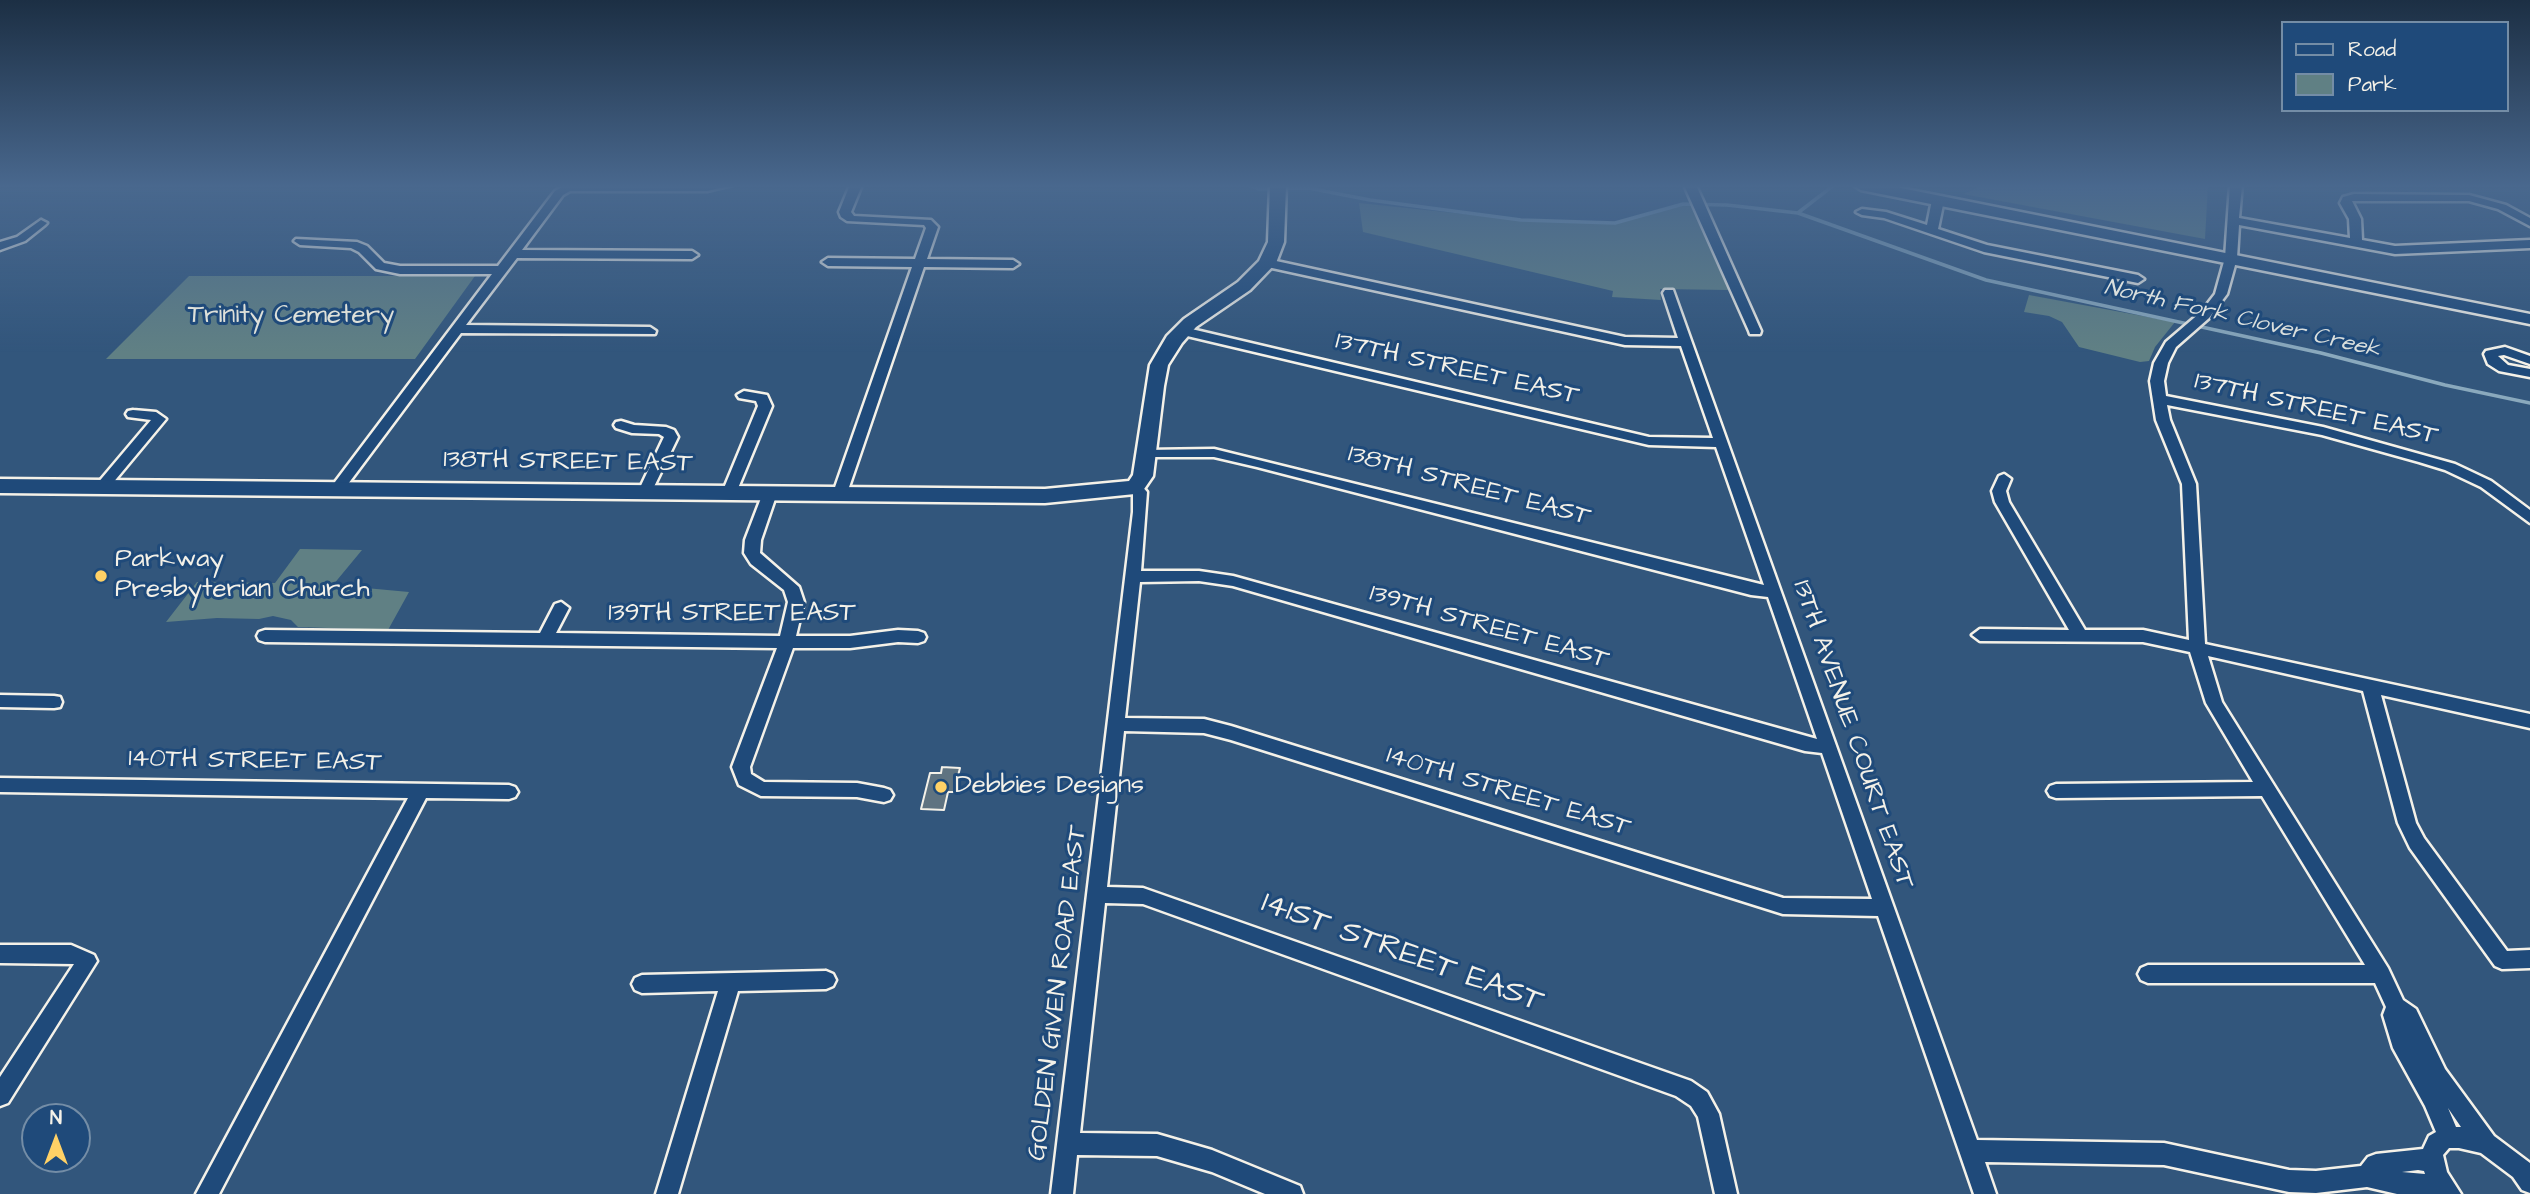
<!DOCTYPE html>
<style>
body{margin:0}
#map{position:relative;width:2530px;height:1194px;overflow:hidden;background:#32567c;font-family:"Architects Daughter",sans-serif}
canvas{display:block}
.legend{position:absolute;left:2281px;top:21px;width:228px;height:91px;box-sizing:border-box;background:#1f4a7a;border:2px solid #748da6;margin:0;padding:9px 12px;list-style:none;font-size:21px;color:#f4f1e8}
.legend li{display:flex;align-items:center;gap:14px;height:35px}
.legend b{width:35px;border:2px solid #748da6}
.north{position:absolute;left:21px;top:1103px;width:70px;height:70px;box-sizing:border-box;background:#1f4a7a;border:2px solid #748da6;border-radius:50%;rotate:0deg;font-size:19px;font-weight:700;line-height:28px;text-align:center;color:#f4f1e8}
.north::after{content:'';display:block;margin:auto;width:24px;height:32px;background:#ffd166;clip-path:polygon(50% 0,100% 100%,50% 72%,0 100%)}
</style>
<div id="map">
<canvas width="2530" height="1194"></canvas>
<ul class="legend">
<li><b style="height:9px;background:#1f4a7a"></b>Road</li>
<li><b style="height:19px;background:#608084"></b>Park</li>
</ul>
<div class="north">N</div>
</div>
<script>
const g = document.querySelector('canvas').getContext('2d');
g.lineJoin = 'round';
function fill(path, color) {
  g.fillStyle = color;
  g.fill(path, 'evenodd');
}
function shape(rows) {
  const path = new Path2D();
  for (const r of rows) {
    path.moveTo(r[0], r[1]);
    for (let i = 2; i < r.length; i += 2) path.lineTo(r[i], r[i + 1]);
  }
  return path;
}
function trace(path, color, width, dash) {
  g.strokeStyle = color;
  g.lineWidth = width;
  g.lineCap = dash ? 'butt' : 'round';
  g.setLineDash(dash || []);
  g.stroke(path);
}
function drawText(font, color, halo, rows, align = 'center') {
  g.font = font + ' "Architects Daughter",sans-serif';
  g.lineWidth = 6;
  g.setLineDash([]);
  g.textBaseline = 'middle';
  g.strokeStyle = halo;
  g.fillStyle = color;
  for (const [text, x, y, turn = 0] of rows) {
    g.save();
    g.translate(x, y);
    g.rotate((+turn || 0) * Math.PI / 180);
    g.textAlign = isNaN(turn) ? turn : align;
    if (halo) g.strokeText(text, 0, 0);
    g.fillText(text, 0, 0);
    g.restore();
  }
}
const green = shape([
 [1983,185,2208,185,2205,239,1963,194],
 [1359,203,1521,220,1615,223,1683,204,1693,204,1729,290,1660,289,1661,300,1612,297,1613,291,1363,232],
 [189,276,475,276,415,359,106,359],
 [2029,295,2175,322,2155,347,2149,361,2140,362,2079,347,2062,322,2049,316,2024,312],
 [300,549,362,550,333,585,409,592,388,630,298,627,291,620,273,616,259,619,217,618,166,622,197,582,275,583]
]);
const stream = shape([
 [1248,185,1259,189,1308,188,1370,200,1521,220,1615,223,1683,204,1727,205,1798,213,1986,280,2321,353,2445,385,2530,403],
 [1799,212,1834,185]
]);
const building = shape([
 [942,767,960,768,954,792,948,792,944,810,921,809,930,773,941,773,942,767]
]);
const street = shape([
 [733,185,707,191,570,191,563,195,522,250,692,251,698,255,692,259,517,258,466,325,650,327,656,331,655,334,461,333,342,492,332,492,330,489,332,486,492,274,400,274,376,269,359,252,351,248,300,245,294,241,296,239,357,242,367,246,384,263,400,266,498,266,555,191,564,186,733,185],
 [850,185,862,185,851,212,854,216,931,220,938,227,927,259,1013,260,1019,264,1013,268,924,267,847,493,840,498,833,493,912,267,828,266,822,262,828,258,915,259,926,228,924,225,847,221,841,217,839,212,850,185],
 [1684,185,1696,185,1761,331,1760,334,1750,334,1749,331,1684,185],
 [2230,185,2242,185,2239,218,2350,238,2349,219,2340,203,2343,197,2354,194,2469,195,2506,205,2530,218,2530,226,2498,209,2469,201,2352,201,2361,219,2362,240,2395,246,2530,240,2530,248,2395,254,2239,225,2237,258,2227,294,2209,318,2176,347,2168,363,2164,381,2166,396,2323,427,2455,464,2491,481,2530,510,2530,523,2481,487,2445,470,2419,462,2322,435,2167,405,2170,420,2196,484,2205,644,2530,714,2530,728,2381,695,2416,823,2424,838,2507,951,2530,950,2530,968,2502,969,2495,966,2410,848,2398,823,2363,691,2208,656,2222,702,2388,968,2403,1000,2416,1009,2445,1069,2494,1136,2530,1163,2530,1193,2522,1190,2513,1177,2481,1153,2459,1148,2449,1148,2443,1155,2447,1172,2461,1194,2397,1194,2367,1187,2316,1193,2289,1192,2164,1165,1985,1162,1996,1194,1974,1194,1878,916,1783,914,1231,740,1204,733,1124,731,1107,887,1143,888,1691,1081,1707,1092,1719,1114,1737,1194,1715,1194,1698,1117,1691,1106,1676,1096,1143,904,1105,903,1080,1133,1157,1134,1212,1150,1300,1186,1303,1194,1265,1194,1212,1172,1157,1156,1077,1155,1073,1194,1051,1194,1133,512,1133,493,1128,487,1130,484,1140,484,1147,492,1141,571,1199,571,1233,576,1817,739,1768,597,1751,595,1257,467,1214,457,1141,457,1139,454,1146,450,1214,449,1764,585,1716,447,1649,445,1183,335,1177,331,1183,327,1649,437,1713,438,1681,346,1625,345,1263,266,1263,260,1267,259,1625,337,1678,338,1663,293,1665,290,1673,290,1977,1140,2164,1143,2289,1170,2316,1171,2361,1166,2368,1157,2376,1154,2423,1149,2429,1136,2436,1132,2425,1106,2393,1048,2383,1015,2386,1007,2375,983,2148,983,2141,980,2138,974,2141,968,2148,965,2365,965,2262,796,2056,798,2050,796,2047,791,2050,786,2056,784,2253,782,2206,703,2190,652,2143,642,1980,641,1972,635,1980,629,2069,630,1995,502,1992,491,1999,476,2004,474,2011,479,2006,491,2009,502,2085,630,2143,630,2189,640,2182,484,2156,420,2150,381,2154,363,2166,342,2201,312,2215,294,2225,258,2230,185],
 [1199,581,1233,586,1805,751,1822,753,1872,899,1783,898,1231,726,1204,719,1125,718,1140,582,1199,581],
 [2448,1108,2461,1127,2456,1127,2448,1108],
 [2418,1170,2424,1171,2425,1174,2402,1172,2418,1170],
 [1938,197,1944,200,1938,229,1987,245,2138,275,2144,279,2138,283,1984,252,1884,218,1862,215,1856,212,1862,209,1886,212,1927,225,1932,200,1938,197],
 [41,220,47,223,45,225,25,241,0,250,0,242,17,237,41,220],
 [2505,347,2530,356,2530,364,2504,355,2498,356,2508,365,2530,369,2530,377,2499,371,2488,364,2484,354,2486,351,2505,347],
 [744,391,767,395,772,406,736,493,729,498,722,493,758,406,756,401,739,398,737,395,744,391],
 [133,410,156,412,166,419,107,490,97,490,95,487,97,484,151,420,128,417,126,414,128,411,133,410],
 [621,421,634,425,666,427,674,430,678,437,650,495,645,497,638,492,664,437,659,434,632,433,616,428,614,425,616,422,621,421],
 [770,488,777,493,761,540,760,553,799,587,804,602,796,636,850,636,898,630,918,631,924,633,926,637,924,641,918,643,898,642,850,648,793,648,750,767,751,774,764,782,857,783,884,788,890,790,893,795,890,800,884,802,857,797,761,796,739,785,732,767,777,648,265,642,259,640,257,636,259,632,265,630,540,633,555,604,561,602,569,608,556,633,780,636,788,602,784,590,751,564,744,553,745,540,763,493,770,488],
 [0,695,54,696,60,697,62,702,60,707,54,708,0,707,0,695],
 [0,778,509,785,515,787,518,792,515,797,509,799,426,798,219,1194,196,1194,408,798,0,792,0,778],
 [0,945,71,945,94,955,97,961,8,1103,0,1106,0,1077,74,964,0,963,0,945],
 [826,971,833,974,836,980,833,986,826,989,738,991,678,1194,656,1194,718,991,642,993,635,990,632,984,635,978,642,975,826,971]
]);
const secondary = shape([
 [1270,185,1286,185,1284,242,1276,263,1250,290,1196,327,1182,343,1168,365,1164,386,1153,476,1142,492,1135,494,1045,503,0,493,0,479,1045,489,1129,481,1133,475,1150,365,1167,336,1184,319,1238,282,1259,261,1268,242,1270,185],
 [1853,185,1886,185,2530,314,2530,324,1861,190,1853,185]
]);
const markers = [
 [101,576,7,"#ffd166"],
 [941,787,7,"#ffd166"]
];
const farWaternames = [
 ["North Fork Clover Creek",2242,320,13]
];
const parkNames = [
 ["Trinity Cemetery",291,317]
];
const streetNames = [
 ["137TH STREET EAST",1457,370,13],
 ["137TH STREET EAST",2316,410,13],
 ["138TH STREET EAST",568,463,1],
 ["138TH STREET EAST",1469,487,15],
 ["139TH STREET EAST",732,615],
 ["139TH STREET EAST",1489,628,16],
 ["13TH AVENUE COURT EAST",1852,735,71],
 ["140TH STREET EAST",255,762,1],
 ["140TH STREET EAST",1508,793,17],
 ["GOLDEN GIVEN ROAD EAST",1059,993,-83]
];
const poiNames = [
 ["Parkway",115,561],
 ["Presbyterian Church",115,591],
 ["Debbies Designs",955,787]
];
const nearStreetnames = [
 ["141ST STREET EAST",1402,954,20]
];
fill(green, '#608084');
trace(stream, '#8aa9bd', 3.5);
fill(building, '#5f7381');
trace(building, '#f4f1e8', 2);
trace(street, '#f4f1e8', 5);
trace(secondary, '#f4f1e8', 5);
fill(street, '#1f4a7a');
fill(secondary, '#1f4a7a');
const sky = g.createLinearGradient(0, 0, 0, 352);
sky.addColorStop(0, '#1c2f44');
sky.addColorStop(0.53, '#49688e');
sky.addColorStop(1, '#49688e00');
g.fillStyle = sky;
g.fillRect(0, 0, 2530, 352);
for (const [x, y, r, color] of markers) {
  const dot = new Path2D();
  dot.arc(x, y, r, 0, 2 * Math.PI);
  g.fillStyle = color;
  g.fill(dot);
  trace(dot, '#1f4a7a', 2.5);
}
drawText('italic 23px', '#dadfdd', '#1f4a7a', farWaternames);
drawText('26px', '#dee0d9', '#1f4a7a', parkNames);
drawText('26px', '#f4f1e8', '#1f4a7a', streetNames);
drawText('26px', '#f4f1e8', '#1f4a7a', poiNames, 'left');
drawText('32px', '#f4f1e8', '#1f4a7a', nearStreetnames);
</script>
